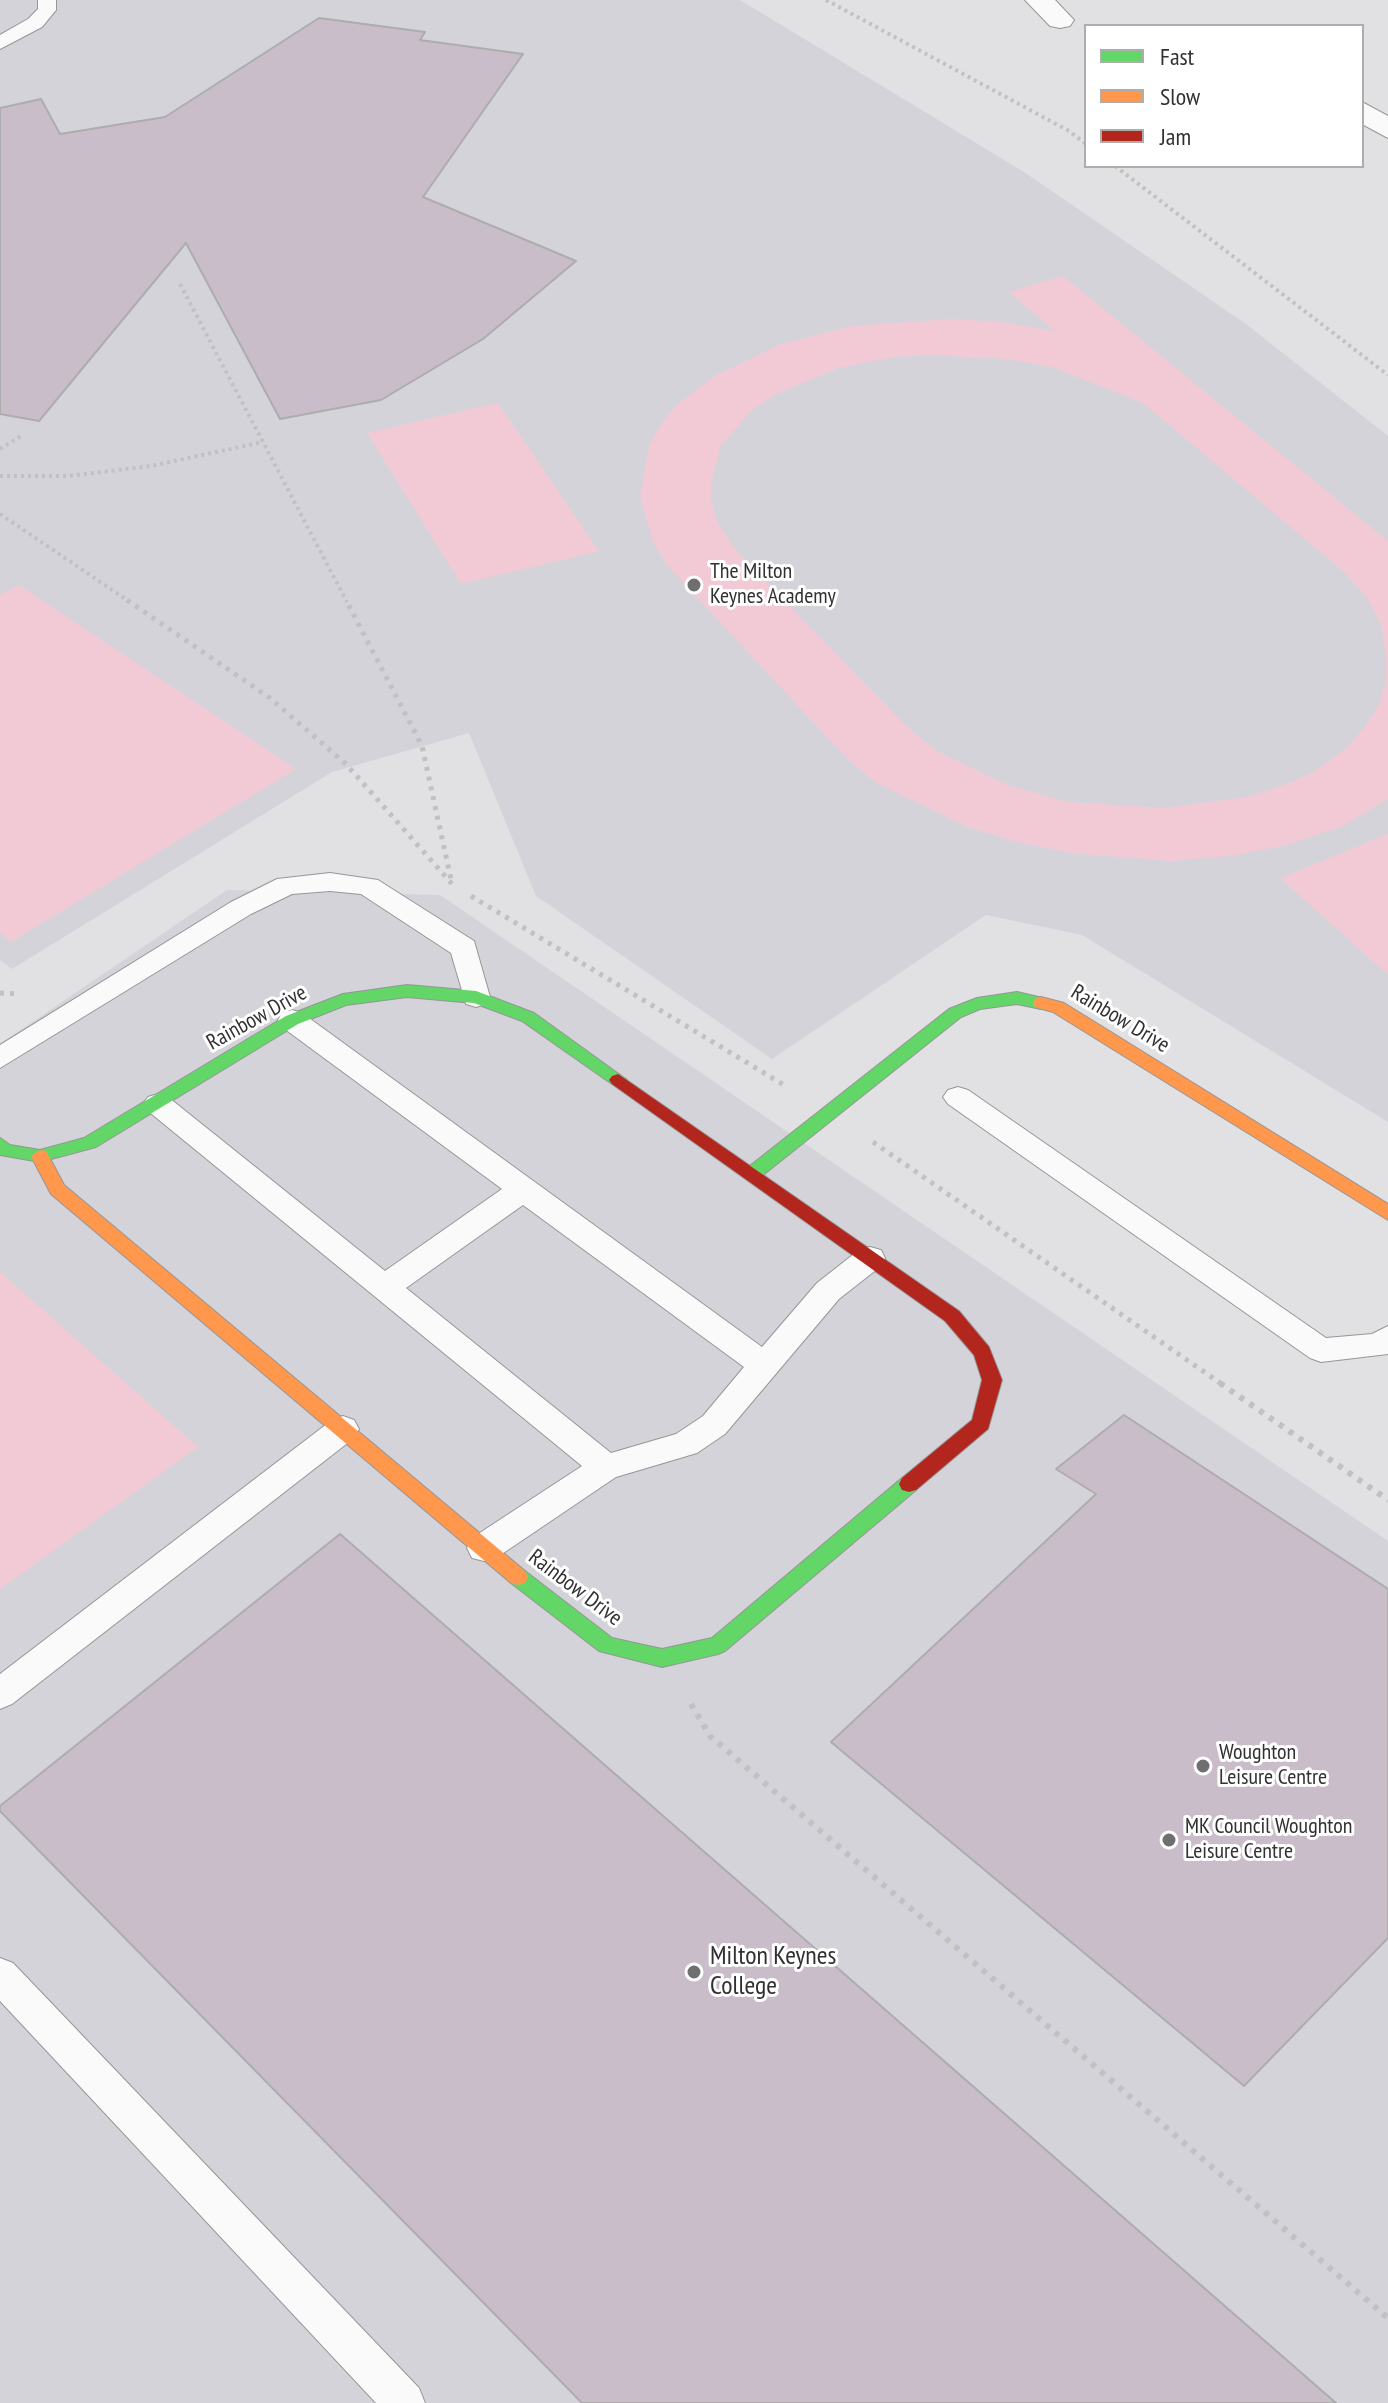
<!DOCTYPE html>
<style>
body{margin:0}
#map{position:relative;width:1388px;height:2403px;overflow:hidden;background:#e1e0e2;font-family:"PT Sans Narrow",sans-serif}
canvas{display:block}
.legend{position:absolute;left:1084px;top:24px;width:280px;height:144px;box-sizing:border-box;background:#fff;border:2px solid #adadad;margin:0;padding:10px 14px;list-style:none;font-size:24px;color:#313132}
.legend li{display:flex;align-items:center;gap:16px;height:40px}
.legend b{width:40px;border:2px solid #adadad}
</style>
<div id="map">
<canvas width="1388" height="2403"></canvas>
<ul class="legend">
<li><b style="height:10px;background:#63d668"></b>Fast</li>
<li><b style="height:10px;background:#ff974d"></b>Slow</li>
<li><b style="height:10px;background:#b3261e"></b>Jam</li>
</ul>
</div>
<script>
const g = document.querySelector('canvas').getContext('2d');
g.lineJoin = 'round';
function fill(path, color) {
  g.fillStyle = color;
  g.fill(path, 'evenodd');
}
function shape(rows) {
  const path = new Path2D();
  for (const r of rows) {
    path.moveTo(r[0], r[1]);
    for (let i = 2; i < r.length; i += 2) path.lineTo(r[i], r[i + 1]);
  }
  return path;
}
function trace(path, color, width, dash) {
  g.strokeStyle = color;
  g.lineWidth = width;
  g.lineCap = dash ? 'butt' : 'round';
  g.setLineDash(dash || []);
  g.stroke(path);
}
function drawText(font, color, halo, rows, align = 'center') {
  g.font = font + ' "PT Sans Narrow",sans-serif';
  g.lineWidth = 6;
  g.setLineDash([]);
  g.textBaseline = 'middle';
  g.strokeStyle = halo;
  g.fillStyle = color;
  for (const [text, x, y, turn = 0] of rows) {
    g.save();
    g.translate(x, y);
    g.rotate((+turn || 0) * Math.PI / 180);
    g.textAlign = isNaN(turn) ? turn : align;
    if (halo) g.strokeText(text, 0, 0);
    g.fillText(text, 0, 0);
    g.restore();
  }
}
const built = shape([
 [0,0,740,0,1024,172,1246,324,1388,436,1388,1122,1082,935,986,915,772,1059,536,896,469,733,332,772,12,969,0,960],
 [227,890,440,895,1388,1541,1388,2403,0,2403,0,1044]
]);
const green = shape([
 [1063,276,1388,541,1388,799,1341,827,1283,846,1228,856,1171,861,1070,853,1013,841,965,826,875,782,847,759,667,565,653,542,640,496,649,446,663,421,679,403,715,376,781,344,852,326,952,319,1001,322,1055,331,1009,292],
 [932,355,1008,359,1052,367,1143,403,1343,571,1368,599,1381,625,1386,655,1386,680,1379,705,1364,728,1345,749,1314,772,1281,786,1247,797,1164,808,1067,802,1007,785,937,751,906,726,735,549,718,524,711,500,711,483,721,445,751,411,774,395,839,368,892,357],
 [498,403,599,551,461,584,367,433],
 [19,585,296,769,11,942,0,933,0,595],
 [1388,834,1388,975,1280,878],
 [0,1272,198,1447,0,1589]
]);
const building = shape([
 [319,18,425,32,420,40,523,54,423,197,576,261,483,339,381,400,280,419,186,243,39,421,0,414,0,108,41,99,60,134,165,117,319,18],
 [1124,1415,1388,1589,1388,1938,1244,2086,831,1742,1096,1494,1056,1469,1124,1415],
 [340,1534,1336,2403,582,2403,0,1811,0,1806,340,1534]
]);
const pathFar2 = shape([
 [826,0,1069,131,1086,144],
 [1115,166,1388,375],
 [180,284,347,602],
 [0,449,21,436],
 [0,476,69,476,151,466,263,442],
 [0,514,130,602]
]);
const pathFar1 = shape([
 [127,600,270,698,346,764,452,884,422,746,346,600],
 [471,896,784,1085],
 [0,993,18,994],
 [873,1142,1223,1385]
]);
const path = shape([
 [1220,1383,1388,1500],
 [691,1704,710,1736,1388,2318]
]);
const lane = shape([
 [38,0,56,0,56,10,42,27,0,49,0,35,28,19,38,9,38,0],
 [330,873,378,880,474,941,490,997,486,1004,476,1007,466,1004,451,953,361,894,330,891,292,894,251,914,0,1068,0,1045,231,902,277,879,330,873],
 [292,1010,302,1013,762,1347,817,1283,859,1250,870,1247,881,1250,885,1258,881,1266,839,1299,725,1434,697,1453,616,1477,496,1558,484,1561,472,1558,467,1548,472,1538,582,1466,148,1111,143,1104,148,1097,158,1094,168,1097,385,1271,502,1189,282,1027,278,1020,282,1013,292,1010],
 [523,1205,744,1367,703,1416,676,1434,611,1453,406,1288,523,1205],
 [958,1087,968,1090,1326,1338,1372,1334,1388,1326,1388,1354,1321,1362,1310,1358,948,1104,943,1097,948,1090,958,1087],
 [343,1416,354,1420,359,1429,354,1438,12,1704,0,1709,0,1674,332,1420,343,1416],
 [0,1958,13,1963,419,2388,425,2403,376,2403,0,2001,0,1958]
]);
const street = shape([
 [1025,0,1055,0,1074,20,1070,26,1060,28,1050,26,1025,0],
 [1362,102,1388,116,1388,138,1362,124,1362,102]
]);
const fast = shape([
 [407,985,476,991,534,1013,627,1080,624,1084,612,1084,522,1021,474,1003,407,997,346,1005,298,1024,96,1147,40,1162,0,1155,0,1138,10,1145,40,1150,84,1138,286,1016,343,994,407,985],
 [1017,992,1047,999,1049,1003,1041,1009,1017,1004,980,1009,961,1017,758,1179,746,1179,743,1174,746,1169,949,1009,977,998,1017,992],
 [909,1476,916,1478,919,1484,916,1490,725,1651,718,1654,662,1667,599,1651,511,1583,508,1577,511,1571,518,1569,525,1571,612,1638,662,1649,712,1638,902,1478,909,1476]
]);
const slow = shape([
 [1041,997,1064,1003,1388,1204,1388,1220,1053,1012,1035,1007,1033,1003,1035,999,1041,997],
 [40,1150,46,1151,64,1185,525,1571,528,1577,525,1583,518,1585,511,1583,51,1194,31,1156,40,1150]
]);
const jam = shape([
 [618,1074,959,1311,989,1347,1002,1380,988,1429,916,1490,909,1492,902,1490,899,1484,902,1478,972,1420,982,1380,974,1355,945,1321,612,1084,609,1080,612,1076,618,1074]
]);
const markers = [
 [694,585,8,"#6f6e70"],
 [1203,1766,8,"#6f6e70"],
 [1169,1840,8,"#6f6e70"],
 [694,1972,8,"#6f6e70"]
];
const poiNames = [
 ["The Milton",710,572],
 ["Keynes Academy",710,597],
 ["Woughton",1219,1753],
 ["Leisure Centre",1219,1778],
 ["MK Council Woughton",1185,1827],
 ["Leisure Centre",1185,1852]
];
const streetNames = [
 ["Rainbow Drive",257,1018,-29],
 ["Rainbow Drive",1120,1019,31],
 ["Rainbow Drive",575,1588,37]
];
const nearPoinames = [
 ["Milton Keynes",710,1957],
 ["College",710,1987]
];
fill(built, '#d5d3da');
fill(green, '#f2cad6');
fill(building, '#cabdca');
trace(building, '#adacae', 2);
trace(lane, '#969697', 2);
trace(street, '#969697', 2);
trace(fast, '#969697', 2);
trace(slow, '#969697', 2);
trace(jam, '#969697', 2);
trace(pathFar2, '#c1c1c2', 4, [3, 4]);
trace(pathFar1, '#c1c1c2', 5, [4, 6]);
trace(path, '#c1c1c2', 6, [5, 7]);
fill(lane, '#fafafb');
fill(street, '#fafafb');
fill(fast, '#63d668');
fill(slow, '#ff974d');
fill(jam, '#b3261e');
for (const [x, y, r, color] of markers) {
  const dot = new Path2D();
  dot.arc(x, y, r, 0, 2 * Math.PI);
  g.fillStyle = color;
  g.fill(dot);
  trace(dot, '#fff', 3);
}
drawText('22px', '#313132', '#fff', poiNames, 'left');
drawText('22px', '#313132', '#fff', streetNames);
drawText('26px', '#313132', '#fff', nearPoinames, 'left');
</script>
